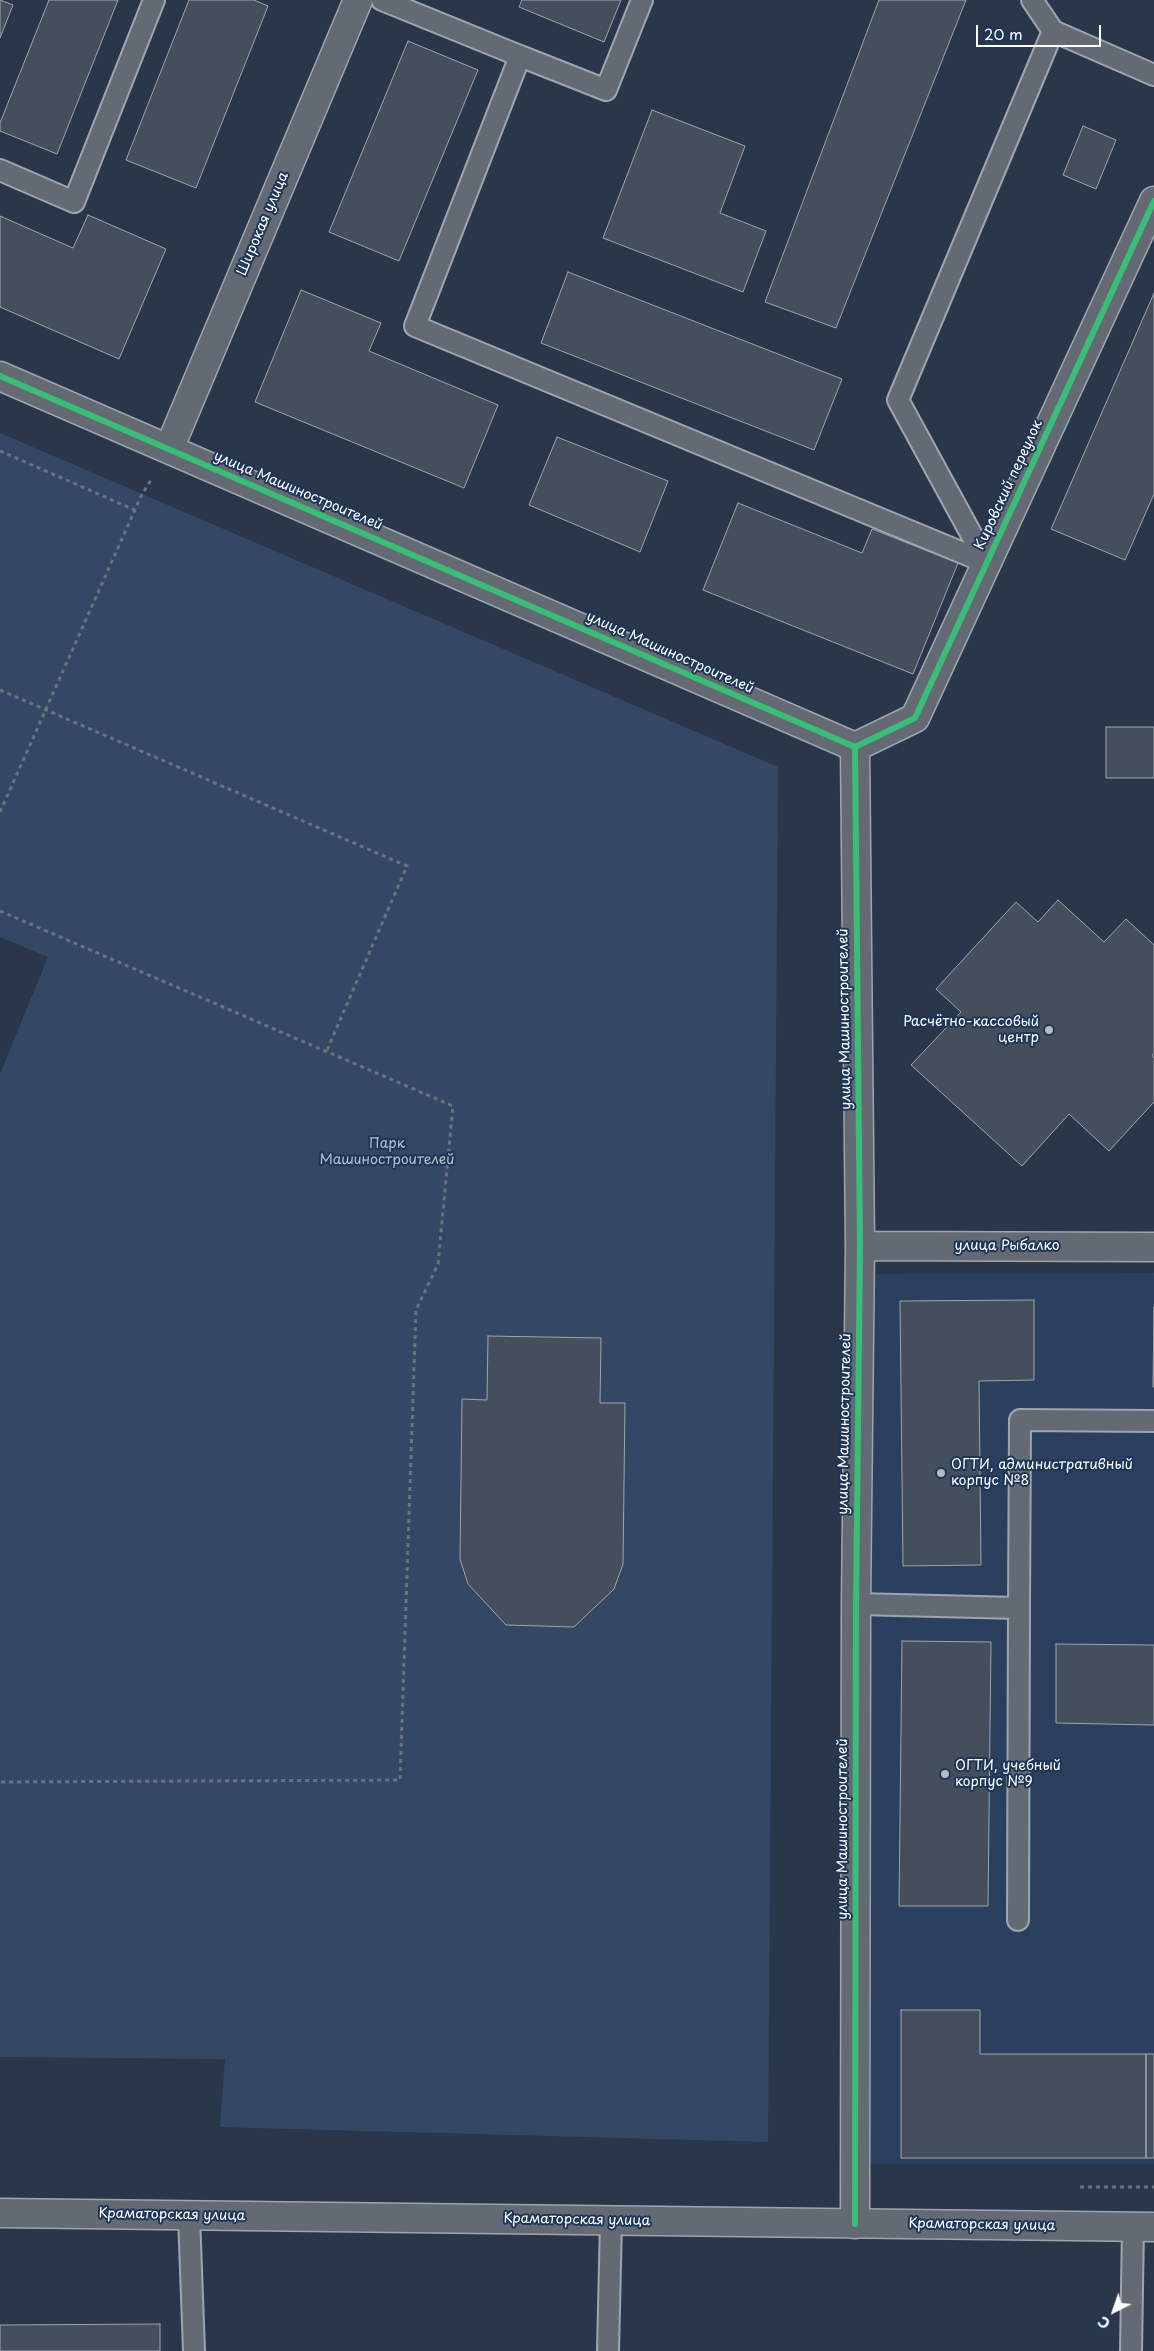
<!DOCTYPE html>
<meta charset="utf-8">
<style>
body{margin:0}
#map{position:relative;width:1154px;height:2351px;overflow:hidden;background:#2a374a;font-family:"Playpen Sans",sans-serif}
canvas{display:block}
.north{position:absolute;left:1089px;top:2286px;width:50px;height:50px;-webkit-text-stroke:4px #1d3557;paint-order:stroke;rotate:221deg;font-size:14px;font-weight:700;line-height:20px;text-align:center;color:#fff}
.north::after{content:'';display:block;margin:auto;width:18px;height:22px;background:#fff;clip-path:polygon(50% 0,100% 100%,50% 72%,0 100%)}
.scale{position:absolute;left:976px;top:25px;width:125px;height:22px;box-sizing:border-box;border:2px solid #fff;border-top:0;padding-left:6px;font-size:15px;line-height:18px;white-space:nowrap;color:#fff;-webkit-text-stroke:4px #1d3557;paint-order:stroke}
</style>
<div id="map">
<canvas width="1154" height="2351"></canvas>
<div class="north">С</div>
<div class="scale">20 m</div>
</div>
<script>
const g = document.querySelector('canvas').getContext('2d');
g.lineJoin = 'round';
function fill(path, color) {
  g.fillStyle = color;
  g.fill(path, 'evenodd');
}
function shape(rows) {
  const path = new Path2D();
  for (const r of rows) {
    path.moveTo(r[0], r[1]);
    for (let i = 2; i < r.length; i += 2) path.lineTo(r[i], r[i + 1]);
  }
  return path;
}
function trace(path, color, width, dash) {
  g.strokeStyle = color;
  g.lineWidth = width;
  g.lineCap = dash ? 'butt' : 'round';
  g.setLineDash(dash || []);
  g.stroke(path);
}
function drawText(font, color, halo, rows, align = 'center') {
  g.font = font + ' "Playpen Sans",sans-serif';
  g.lineWidth = 4;
  g.setLineDash([]);
  g.textBaseline = 'middle';
  g.strokeStyle = halo;
  g.fillStyle = color;
  for (const [text, x, y, turn = 0] of rows) {
    g.save();
    g.translate(x, y);
    g.rotate((+turn || 0) * Math.PI / 180);
    g.textAlign = isNaN(turn) ? turn : align;
    if (halo) g.strokeText(text, 0, 0);
    g.fillText(text, 0, 0);
    g.restore();
  }
}
const built = shape([
 [1154,1273,1154,2164,867,2164,872,1274]
]);
const green = shape([
 [0,433,778,767,768,2142,220,2127,225,2059,0,2057,0,1074,48,957,0,937]
]);
const building = shape([
 [0,0,13,5,0,38,0,0],
 [49,0,118,0,57,154,0,131,0,123,49,0],
 [189,0,254,0,268,6,196,188,126,160,189,0],
 [522,0,621,0,604,42,519,7,522,0],
 [879,0,966,0,836,328,765,302,879,0],
 [408,41,478,70,399,261,329,232,408,41],
 [652,110,745,146,720,213,766,231,743,292,603,238,652,110],
 [1083,126,1116,140,1096,189,1063,175,1083,126],
 [88,215,166,249,119,359,0,307,0,216,73,248,88,215],
 [568,272,842,379,814,450,541,343,568,272],
 [301,290,381,323,369,351,498,405,464,488,255,402,301,290],
 [1154,293,1154,494,1125,560,1051,529,1154,293],
 [557,437,668,481,640,552,529,505,557,437],
 [738,503,862,553,872,529,958,563,913,674,703,590,738,503],
 [1106,727,1154,727,1154,778,1106,778,1106,727],
 [1058,900,1104,942,1126,919,1154,945,1154,1053,1152,1056,1154,1058,1154,1102,1109,1151,1069,1114,1022,1166,911,1065,961,1012,936,989,1016,902,1038,922,1058,900],
 [1034,1300,1034,1380,979,1381,981,1565,903,1566,900,1301,1034,1300],
 [1154,1307,1154,1387,1153,1387,1154,1307],
 [488,1336,601,1338,600,1403,625,1403,623,1564,614,1589,574,1627,506,1625,468,1584,460,1559,462,1399,487,1400,488,1336],
 [902,1641,991,1642,988,1906,899,1906,902,1641],
 [1056,1644,1154,1645,1154,1725,1056,1723,1056,1644],
 [901,2010,980,2010,980,2054,1146,2054,1146,2158,901,2158,901,2010],
 [1146,2054,1154,2054,1154,2158,1146,2158,1146,2054],
 [160,2324,160,2351,0,2351,0,2325,160,2324]
]);
const path = shape([
 [0,451,135,510],
 [0,690,407,866,327,1050],
 [0,812,142,494,151,480],
 [0,911,453,1106,438,1264,416,1310,400,1780,0,1782],
 [1080,2187,1154,2187]
]);
const service = shape([
 [382,0,520,56,415,326,987,563],
 [1032,0,1053,31,1154,75],
 [520,56,606,90,642,0],
 [0,170,74,202,154,0],
 [987,563,898,400,1053,31],
 [856,1604,1019,1608,1020,1420,1154,1421],
 [1018,1920,1019,1608],
 [189,2216,194,2351],
 [608,2351,611,2221],
 [1131,2351,1133,2227]
]);
const minor = shape([
 [0,376,855,747,860,1246,856,1604,855,2224],
 [169,449,358,0],
 [855,747,915,718,1154,201],
 [860,1246,1154,1247]
]);
const secondary = shape([
 [0,2213,1154,2227]
]);
const cycleway = shape([
 [0,376,855,747,860,1246,856,1604,855,2224],
 [855,747,915,718,1154,201]
]);
const markers = [
 [1049,1030,5,"#b4b9c0"],
 [941,1473,5,"#b4b9c0"],
 [945,1774,5,"#b4b9c0"]
];
const streetNames = [
 ["Широкая улица",263,224,-67],
 ["Кировский переулок",1009,485,-65],
 ["улица Машиностроителей",298,491,23],
 ["улица Машиностроителей",670,653,24],
 ["улица Машиностроителей",845,1019,-91],
 ["улица Рыбалко",1007,1246],
 ["улица Машиностроителей",845,1424,-89],
 ["улица Машиностроителей",843,1829,-90],
 ["Краматорская улица",172,2215,1],
 ["Краматорская улица",577,2220,1],
 ["Краматорская улица",982,2225,1]
];
const poiNames = [
 ["Расчётно-кассовый",1039,1022,"right"],
 ["центр",1039,1038,"right"],
 ["ОГТИ, административный",951,1465],
 ["корпус №8",951,1481],
 ["ОГТИ, учебный",955,1766],
 ["корпус №9",955,1782]
];
const parkNames = [
 ["Парк",387,1144],
 ["Машиностроителей",387,1160]
];
fill(built, '#2a405e');
fill(green, '#344865');
fill(building, '#444e5c');
trace(building, '#9fa5ae', 1);
trace(service, '#9fa5ae', 24);
trace(minor, '#9fa5ae', 31);
trace(secondary, '#9fa5ae', 31);
trace(path, '#6a727c', 3, [4, 4]);
trace(service, '#636a74', 20);
trace(minor, '#636a74', 28);
trace(secondary, '#636a74', 28);
trace(cycleway, '#3abd76', 6);
for (const [x, y, r, color] of markers) {
  const dot = new Path2D();
  dot.arc(x, y, r, 0, 2 * Math.PI);
  g.fillStyle = color;
  g.fill(dot);
  trace(dot, '#1d3557', 2);
}
drawText('14px', '#fff', '#1d3557', streetNames);
drawText('14px', '#fff', '#1d3557', poiNames, 'left');
drawText('14px', '#b9c0ca', '#1d3557', parkNames);
</script>
